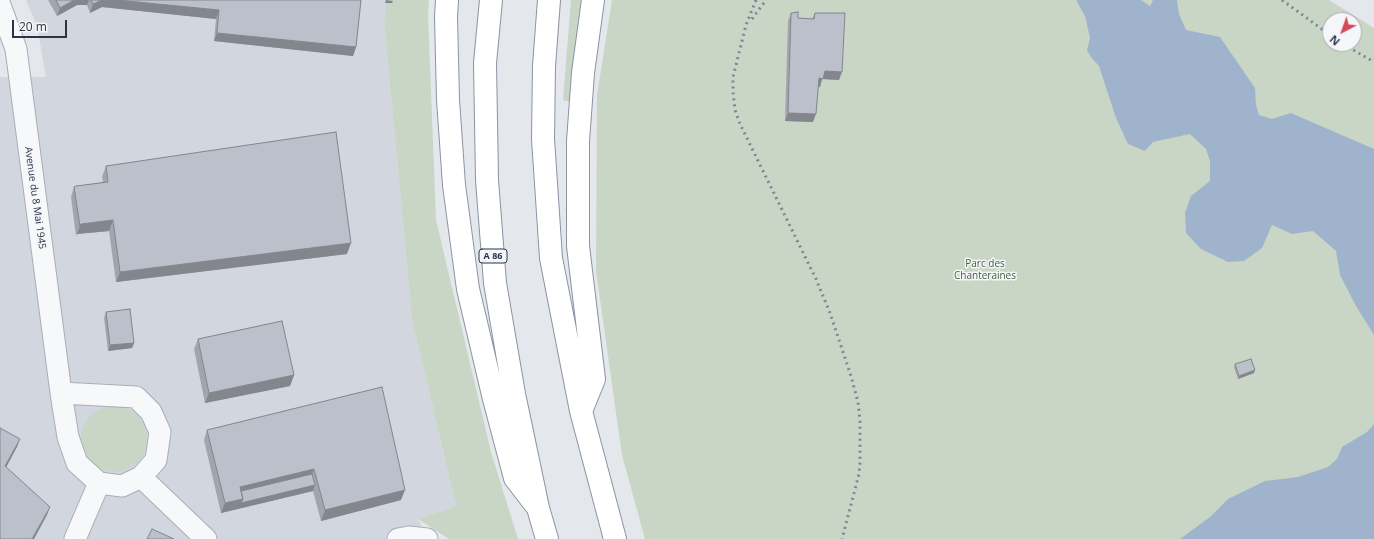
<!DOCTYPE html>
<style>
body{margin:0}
#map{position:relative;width:1374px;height:539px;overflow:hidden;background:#e4e7ec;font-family:"Open Sans",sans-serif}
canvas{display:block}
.north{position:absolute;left:1322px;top:12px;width:40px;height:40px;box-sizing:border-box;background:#f4f6f9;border:1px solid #a4a8b1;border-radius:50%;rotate:221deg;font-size:11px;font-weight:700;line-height:16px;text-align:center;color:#2b3445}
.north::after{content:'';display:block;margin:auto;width:14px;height:18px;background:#d1495b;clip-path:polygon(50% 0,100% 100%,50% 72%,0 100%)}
.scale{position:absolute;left:12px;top:20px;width:55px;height:18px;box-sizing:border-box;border:2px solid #2b3445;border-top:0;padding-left:5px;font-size:12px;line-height:14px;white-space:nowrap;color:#2b3445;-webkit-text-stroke:3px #f4f6f9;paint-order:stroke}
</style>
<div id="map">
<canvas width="1374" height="539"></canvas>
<div class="north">N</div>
<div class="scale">20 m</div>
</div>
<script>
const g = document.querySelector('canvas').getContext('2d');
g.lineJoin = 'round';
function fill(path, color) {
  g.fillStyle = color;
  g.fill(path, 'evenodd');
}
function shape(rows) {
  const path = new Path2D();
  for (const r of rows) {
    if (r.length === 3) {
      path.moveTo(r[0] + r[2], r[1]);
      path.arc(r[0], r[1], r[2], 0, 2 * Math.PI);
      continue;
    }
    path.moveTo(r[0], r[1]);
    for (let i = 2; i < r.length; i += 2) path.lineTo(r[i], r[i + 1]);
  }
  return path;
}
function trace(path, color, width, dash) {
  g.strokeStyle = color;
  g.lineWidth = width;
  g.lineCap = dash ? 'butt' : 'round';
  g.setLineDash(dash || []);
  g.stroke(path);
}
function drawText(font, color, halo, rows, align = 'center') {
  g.font = font + ' "Open Sans",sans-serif';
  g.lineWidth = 3;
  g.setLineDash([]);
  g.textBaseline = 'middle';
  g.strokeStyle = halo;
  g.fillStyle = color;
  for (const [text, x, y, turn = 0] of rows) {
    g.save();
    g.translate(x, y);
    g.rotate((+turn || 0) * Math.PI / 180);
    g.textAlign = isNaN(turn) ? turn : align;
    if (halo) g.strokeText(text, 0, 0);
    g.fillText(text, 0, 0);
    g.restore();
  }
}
const built = shape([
 [26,0,387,0,384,20,412,319,456,506,418,519,429,539,0,539,0,77,46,77,37,26]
]);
const green = shape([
 [387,0,429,0,428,14,436,220,491,452,518,539,449,539,418,519,456,506,412,319,384,20],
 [571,0,586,0,571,102,563,100],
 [612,0,1329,0,1374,28,1374,539,645,539,622,455,596,271,597,95],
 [1330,20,1354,20,1354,44,1330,44],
 [114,439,33]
]);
const water = shape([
 [1076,0,1141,0,1150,6,1153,0,1177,0,1179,14,1186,30,1220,37,1255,88,1256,105,1259,115,1272,119,1291,113,1374,149,1374,335,1356,306,1340,275,1336,251,1313,231,1292,234,1272,225,1262,248,1244,261,1228,262,1201,249,1186,233,1185,213,1191,196,1210,181,1210,161,1206,149,1190,134,1153,142,1145,151,1128,144,1116,118,1099,66,1091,57,1087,50,1090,38,1085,16],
 [1374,424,1374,539,1180,539,1210,517,1228,499,1265,481,1298,477,1328,467,1337,459,1342,447,1367,432]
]);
const minor = shape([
 [0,5,16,49,61,393,68,437,77,463,99,483,122,486,141,477,156,460,160,432,151,412,136,397,61,393],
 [141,477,206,539],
 [75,539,99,483],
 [398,539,409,537,427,539]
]);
const motorway = shape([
 [447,0,446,17,448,100,454,185,468,289,494,399,515,478,535,504],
 [491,0,485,63,487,180,495,283,514,394,538,508,547,539],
 [549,0,544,66,543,139,551,258,581,411,615,539],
 [581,411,594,379,578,246,578,141,583,73,593,0]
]);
const rail = shape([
 [756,0,746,25,733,77,733,92,735,110,740,124,816,279,830,313,851,376,858,402,860,420,860,462,859,474,842,539],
 [1282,0,1330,35],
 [752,19,766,0],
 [1343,44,1374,62]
]);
const wall = shape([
 [48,0,361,0,356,47,353,56,214,41,216,19,102,7,90,13,87,5,77,5,57,16],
 [791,13,798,18,812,19,815,13,839,80,822,79,820,87,818,87,813,122,785,121,788,21],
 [106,166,347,254,116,282,109,231,77,234,76,236,71,197,74,187,103,182,102,177],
 [106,312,134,343,132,348,108,351,104,318],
 [198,339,294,375,290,386,205,403,194,349],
 [1235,364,1254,373,1238,379,1234,367],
 [207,430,401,500,321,521,313,491,221,513,204,440]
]);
const shadedWall = shape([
 [74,0,89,0,87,5,77,5,57,16,60,8],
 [102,0,117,0,219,10,216,19,102,7,90,13,93,4],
 [386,0,393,1,392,3,385,3],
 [217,33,356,47,353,56,214,41],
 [825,71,842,72,839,80,822,79,820,87,816,87,819,78],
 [788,113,816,114,813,122,785,121],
 [113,220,109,231,77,234,76,236,80,226,81,224],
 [351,243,347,254,116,282,120,272],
 [134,343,132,348,108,351,110,345],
 [1255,370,1254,373,1238,379,1239,376],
 [294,375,290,386,205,403,209,393],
 [20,439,17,447,2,475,5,466],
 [314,469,310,480,239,496,240,487],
 [315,485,313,491,221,513,225,503,243,499],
 [405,490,401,500,321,521,325,510],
 [50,507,47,515,34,539,32,539]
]);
const building = shape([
 [56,0,74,0,60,8,56,0],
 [91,0,102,0,93,4,91,0],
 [117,0,361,0,356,47,217,33,219,10,117,0],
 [798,12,798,18,814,19,815,13,845,13,842,72,825,71,823,79,819,78,816,114,788,113,791,13,798,12],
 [336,132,351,243,120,272,113,220,81,224,80,226,74,187,76,186,108,182,106,166,336,132],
 [130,309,134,343,110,345,106,312,130,309],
 [282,321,294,375,209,393,198,339,282,321],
 [1251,359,1255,370,1239,376,1235,364,1251,359],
 [382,387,405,490,325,510,314,469,240,487,243,499,225,503,207,430,382,387],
 [0,428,20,439,5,466,50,507,32,539,0,539,0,428],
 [312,474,315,485,241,503,243,499,241,491,312,474],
 [152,529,174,539,147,539,152,529]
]);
const shields = [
 [493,256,28]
];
const shieldNames = [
 ["A 86",493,256]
];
const streetNames = [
 ["Avenue du 8 Mai 1945",35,198,82]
];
const parkNames = [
 ["Parc des",985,264],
 ["Chanteraines",985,276]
];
fill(built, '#d2d6de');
fill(green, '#c9d6c5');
fill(water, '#9fb4cc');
trace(minor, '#a9aeb7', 23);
trace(motorway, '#8b94a3', 24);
trace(minor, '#f7f8fa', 21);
trace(motorway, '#fff', 22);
trace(rail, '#7d8696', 3, [2, 4]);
fill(wall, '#a1a5ae');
fill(shadedWall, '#83868d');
fill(building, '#bbc0ca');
trace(building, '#83868d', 1);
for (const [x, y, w] of shields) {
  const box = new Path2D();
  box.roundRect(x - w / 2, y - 7, w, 14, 3);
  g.fillStyle = '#f4f6f9';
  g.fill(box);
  trace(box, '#2b3445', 1);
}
drawText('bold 9px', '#2b3445', null, shieldNames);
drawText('10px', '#2b3445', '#f4f6f9', streetNames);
drawText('10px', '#3f6138', '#f4f6f9', parkNames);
</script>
